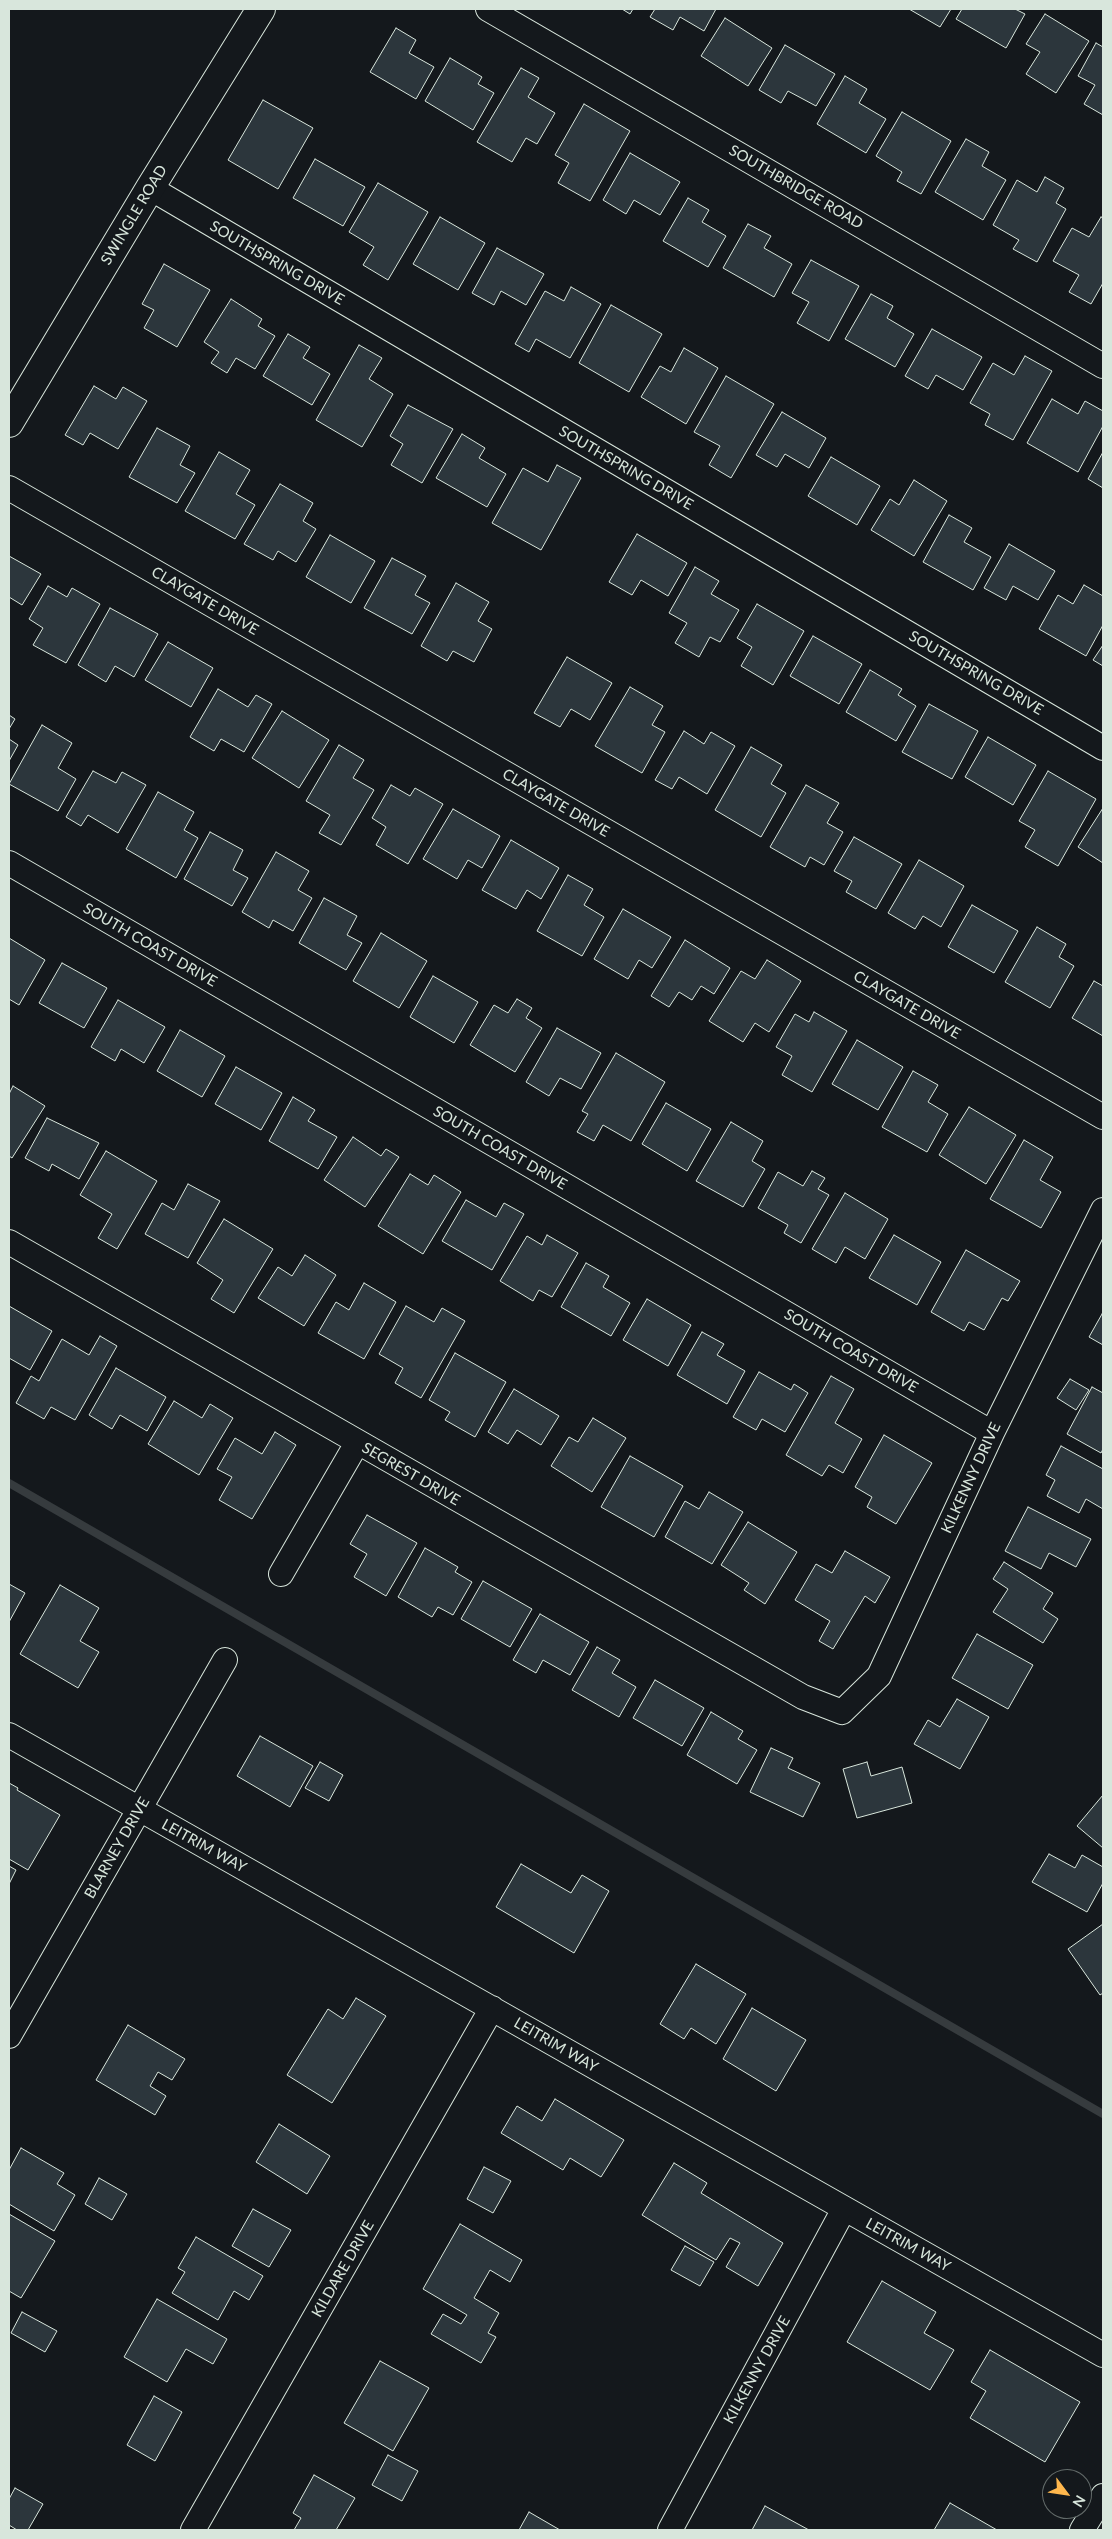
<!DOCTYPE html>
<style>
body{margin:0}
#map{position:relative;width:1112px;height:2539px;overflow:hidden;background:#14181c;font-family:Lato,sans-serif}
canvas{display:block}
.frame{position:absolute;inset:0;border:10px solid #d8e6dc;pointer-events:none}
.north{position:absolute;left:1042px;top:2469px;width:50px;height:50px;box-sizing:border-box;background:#14181c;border:1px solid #626a69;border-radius:50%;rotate:121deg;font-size:14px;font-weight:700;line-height:20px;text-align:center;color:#d8e6dc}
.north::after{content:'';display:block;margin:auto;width:18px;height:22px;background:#ffb74d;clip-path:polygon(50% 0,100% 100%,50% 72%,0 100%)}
</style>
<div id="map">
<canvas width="1112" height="2539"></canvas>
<div class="frame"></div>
<div class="north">N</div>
</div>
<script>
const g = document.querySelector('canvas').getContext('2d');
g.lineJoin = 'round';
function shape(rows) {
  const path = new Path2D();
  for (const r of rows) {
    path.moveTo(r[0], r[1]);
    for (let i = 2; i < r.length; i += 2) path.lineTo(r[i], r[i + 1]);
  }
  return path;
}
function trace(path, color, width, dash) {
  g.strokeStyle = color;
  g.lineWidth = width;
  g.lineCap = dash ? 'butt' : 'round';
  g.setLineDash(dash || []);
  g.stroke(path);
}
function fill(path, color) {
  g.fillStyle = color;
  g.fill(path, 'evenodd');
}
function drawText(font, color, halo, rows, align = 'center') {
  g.font = font + ' Lato,sans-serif';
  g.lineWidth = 4;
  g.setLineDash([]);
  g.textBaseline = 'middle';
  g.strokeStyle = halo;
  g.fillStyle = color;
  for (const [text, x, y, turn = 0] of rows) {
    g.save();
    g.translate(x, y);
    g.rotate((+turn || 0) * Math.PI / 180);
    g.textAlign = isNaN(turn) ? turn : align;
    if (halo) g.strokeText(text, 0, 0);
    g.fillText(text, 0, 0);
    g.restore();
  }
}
const stream = shape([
 [9,1483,1103,2114]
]);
const building = shape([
 [622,9,633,9,630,14,622,9],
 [655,9,716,9,704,31,680,17,673,30,650,17,655,9],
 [909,9,951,9,940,27,909,9],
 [962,9,1015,9,1025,14,1006,48,956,19,962,9],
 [1045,14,1089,41,1056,93,1026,74,1040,52,1026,44,1045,14],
 [725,18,772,48,748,86,701,56,725,18],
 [396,28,416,40,409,53,434,67,416,99,370,72,396,28],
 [1096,43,1103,47,1103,115,1084,104,1095,85,1078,76,1096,43],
 [785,45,835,74,816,106,788,91,781,103,759,90,785,45],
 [450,58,482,77,478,84,494,93,473,130,425,101,450,58],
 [521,68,539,78,528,97,555,113,537,144,526,138,512,162,477,142,521,68],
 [845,76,867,89,859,103,886,119,866,153,817,124,845,76],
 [263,100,313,128,278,189,228,160,263,100],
 [584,104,630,131,590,201,558,183,569,163,555,155,584,104],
 [902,112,951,141,921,194,897,181,902,172,876,156,902,112],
 [966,139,989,152,982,166,1006,180,983,220,935,192,966,139],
 [630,153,680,182,660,215,634,200,626,214,603,200,630,153],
 [315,159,365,187,343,226,293,198,315,159],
 [1045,177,1064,188,1056,203,1066,209,1037,262,1013,249,1019,240,993,225,1017,180,1037,192,1045,177],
 [378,183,428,212,388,280,363,265,374,247,349,232,378,183],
 [688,198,709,210,702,222,726,236,708,267,663,241,688,198],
 [440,217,485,243,458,290,413,264,440,217],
 [1101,217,1103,218,1103,283,1091,304,1069,292,1079,275,1053,261,1072,228,1089,237,1101,217],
 [748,224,771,236,764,248,792,264,774,297,723,268,748,224],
 [497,248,544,274,526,305,501,291,494,305,472,293,497,248],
 [811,260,859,286,829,341,797,323,809,302,792,293,811,260],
 [164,264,210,290,177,347,144,328,154,310,142,304,164,264],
 [571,287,601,304,570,358,536,339,529,352,515,344,545,291,564,301,571,287],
 [871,294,893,306,887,318,914,334,895,367,845,339,871,294],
 [231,299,262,319,258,326,275,336,255,369,236,358,227,373,211,363,219,352,204,342,231,299],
 [611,305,662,334,629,392,579,363,611,305],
 [932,329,982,357,963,390,936,375,928,389,905,376,932,329],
 [288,334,310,347,303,358,330,374,312,405,263,376,288,334],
 [359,345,382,358,369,379,393,394,362,447,316,420,359,345],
 [684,348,718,368,686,424,641,397,660,366,671,372,684,348],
 [1025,356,1052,371,1013,440,985,425,990,414,970,403,993,363,1014,375,1025,356],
 [726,376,774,404,731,478,709,465,720,446,694,432,726,376],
 [94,386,116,399,123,387,147,401,118,449,90,433,83,445,65,435,94,386],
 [1052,399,1078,414,1085,401,1103,411,1103,426,1078,472,1027,443,1052,399],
 [408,405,453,429,422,483,391,465,403,444,390,436,408,405],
 [782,412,826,438,809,468,785,454,777,467,756,455,782,412],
 [157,428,190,446,180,465,195,473,177,503,129,477,157,428],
 [462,434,485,448,479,458,506,474,487,507,436,478,462,434],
 [219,452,250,470,236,494,255,505,235,539,185,511,219,452],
 [1103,452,1103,488,1088,479,1103,452],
 [831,457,880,486,857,525,808,496,831,457],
 [557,465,581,478,541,550,492,523,523,468,548,482,557,465],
 [914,480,947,501,914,556,871,530,890,499,899,505,914,480],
 [280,484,313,503,303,521,316,529,296,562,278,551,273,560,244,544,280,484],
 [949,515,972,528,964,542,991,557,973,590,923,562,949,515],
 [637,534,687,563,668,596,641,580,632,595,609,582,637,534],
 [330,535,375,561,351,603,306,577,330,535],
 [1009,544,1055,571,1038,600,1013,586,1006,600,984,588,1009,544],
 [9,556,41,574,22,605,9,597,9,556],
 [392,558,426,576,415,595,430,603,412,634,364,608,392,558],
 [695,567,719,581,711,594,739,610,720,642,710,637,699,657,675,643,687,623,669,613,695,567],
 [456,583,489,602,478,621,492,629,474,662,453,651,447,661,421,646,456,583],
 [1084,585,1103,596,1103,625,1086,656,1039,629,1058,595,1073,604,1084,585],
 [48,586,67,597,72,588,100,604,66,663,33,645,43,628,29,619,48,586],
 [757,604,804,631,773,685,741,666,752,647,737,638,757,604],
 [110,608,158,634,134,677,115,666,106,682,78,665,110,608],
 [813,636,862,664,839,704,790,676,813,636],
 [168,642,213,668,191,707,145,680,168,642],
 [1103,645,1103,666,1093,660,1103,645],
 [567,657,612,683,590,720,571,709,560,727,534,713,567,657],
 [870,670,902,689,898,695,916,706,896,741,846,712,870,670],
 [630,687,663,706,652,725,665,732,642,773,595,746,630,687],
 [218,689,248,707,256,695,272,704,244,752,221,739,214,751,190,737,218,689],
 [929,704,978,731,952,779,902,752,929,704],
 [282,711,329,740,299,788,252,758,282,711],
 [9,715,15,719,9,729,9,715],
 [42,725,72,743,58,768,76,779,58,811,9,784,42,725],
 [684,731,704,744,711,732,735,746,707,794,679,777,672,789,655,780,684,731],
 [988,737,1036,765,1013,805,965,777,988,737],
 [9,739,18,745,9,761,9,739],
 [339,745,364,760,353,778,374,790,341,845,319,833,330,815,306,801,339,745],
 [751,747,782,765,771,784,786,793,761,837,715,810,751,747],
 [93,771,116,783,122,772,146,785,118,833,88,815,81,826,66,817,93,771],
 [1048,771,1096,799,1058,866,1025,847,1035,830,1019,821,1048,771],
 [391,785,410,796,415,788,443,804,408,864,376,845,386,827,372,818,391,785],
 [806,785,839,803,827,823,843,832,824,865,810,857,805,867,770,847,806,785],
 [158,792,194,812,184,830,198,838,176,878,126,849,158,792],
 [1103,808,1103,863,1078,847,1103,808],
 [453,809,500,836,482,868,468,860,457,879,423,859,453,809],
 [210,832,243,850,233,870,248,878,232,906,184,879,210,832],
 [854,837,902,864,876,909,846,892,852,881,834,871,854,837],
 [511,840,559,868,541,899,527,890,516,909,482,890,511,840],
 [276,852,309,871,298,890,312,898,293,931,273,920,269,928,242,912,276,852],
 [919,860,964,886,941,927,923,916,915,929,888,913,919,860],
 [568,875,593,889,584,905,604,917,582,956,537,931,568,875],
 [324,898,357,916,347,935,362,943,346,970,299,943,324,898],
 [972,905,1018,931,994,973,948,947,972,905],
 [623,909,671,937,652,968,639,960,628,979,594,959,623,909],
 [1037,927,1066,944,1059,957,1074,966,1050,1008,1005,982,1037,927],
 [381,933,427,961,399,1008,353,981,381,933],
 [9,938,45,960,19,1005,9,999,9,938],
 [685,940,730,968,714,994,701,986,692,1000,679,992,669,1007,651,996,685,940],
 [767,960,801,981,769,1032,755,1023,743,1042,709,1021,741,971,755,979,767,960],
 [62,963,107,988,84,1028,39,1003,62,963],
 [433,976,478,1002,454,1043,410,1017,433,976],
 [1094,981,1103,986,1103,1036,1072,1018,1094,981],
 [517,999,532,1008,526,1018,542,1028,515,1072,470,1045,494,1005,508,1013,517,999],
 [118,1000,165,1027,144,1063,121,1049,115,1061,91,1047,118,1000],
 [814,1012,847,1031,812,1092,782,1075,792,1056,776,1047,795,1014,809,1022,814,1012],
 [557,1028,601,1053,581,1089,560,1078,549,1096,526,1082,557,1028],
 [180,1030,225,1056,202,1097,157,1071,180,1030],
 [857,1040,903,1067,878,1110,832,1084,857,1040],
 [616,1053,665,1082,631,1141,603,1125,594,1141,577,1132,588,1114,582,1111,616,1053],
 [236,1067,282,1093,261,1130,215,1104,236,1067],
 [913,1071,938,1085,928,1102,948,1114,927,1152,882,1127,913,1071],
 [13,1086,45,1106,12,1158,9,1156,9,1094,13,1086],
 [293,1097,315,1110,308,1121,337,1137,318,1169,269,1141,293,1097],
 [666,1103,711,1129,687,1171,642,1144,666,1103],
 [969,1107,1016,1135,986,1184,939,1155,969,1107],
 [47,1118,99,1143,79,1179,52,1164,49,1171,25,1158,47,1118],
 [731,1122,763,1141,752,1161,765,1169,743,1207,696,1181,731,1122],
 [353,1137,381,1156,386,1149,399,1157,365,1207,324,1180,353,1137],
 [1024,1140,1053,1157,1040,1180,1061,1192,1041,1228,990,1199,1024,1140],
 [106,1151,157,1181,117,1249,98,1238,112,1214,80,1195,106,1151],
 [812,1171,825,1178,818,1189,829,1195,801,1243,784,1233,788,1225,758,1208,778,1172,803,1186,812,1171],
 [410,1174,428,1185,434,1175,461,1192,423,1254,378,1226,410,1174],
 [188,1184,220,1201,188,1258,145,1234,162,1203,174,1210,188,1184],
 [845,1193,888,1219,865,1259,845,1247,836,1263,812,1249,845,1193],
 [466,1200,496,1217,504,1203,524,1214,492,1270,442,1241,466,1200],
 [224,1219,273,1249,234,1313,211,1299,223,1280,197,1263,224,1219],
 [547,1235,578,1253,552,1297,539,1290,533,1301,500,1281,527,1236,542,1245,547,1235],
 [894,1235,941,1262,917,1305,869,1278,894,1235],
 [966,1250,1020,1281,1008,1301,1002,1298,984,1330,969,1322,964,1331,931,1312,966,1250],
 [305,1255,336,1275,304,1326,258,1298,278,1267,292,1276,305,1255],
 [586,1263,609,1276,603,1287,630,1303,611,1336,561,1307,586,1263],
 [364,1283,396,1302,364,1359,318,1333,336,1302,349,1310,364,1283],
 [647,1299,691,1325,668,1366,623,1340,647,1299],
 [9,1306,52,1331,30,1370,9,1358,9,1306],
 [406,1306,434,1322,442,1308,465,1321,421,1398,395,1383,403,1368,379,1354,406,1306],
 [1102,1314,1103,1315,1103,1345,1089,1337,1102,1314],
 [702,1332,724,1344,717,1355,745,1371,727,1404,677,1375,702,1332],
 [100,1336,117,1346,75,1420,51,1407,44,1419,16,1403,31,1376,39,1381,62,1339,89,1355,100,1336],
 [455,1353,506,1382,475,1437,445,1420,450,1412,429,1400,455,1353],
 [116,1368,166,1397,147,1431,120,1415,112,1429,89,1415,116,1368],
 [759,1372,791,1390,794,1384,808,1393,785,1432,762,1419,756,1430,733,1417,759,1372],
 [831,1376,854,1389,835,1423,862,1439,843,1473,829,1465,822,1476,786,1455,831,1376],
 [1070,1379,1089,1390,1076,1410,1057,1398,1070,1379],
 [1092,1387,1103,1393,1103,1449,1101,1453,1067,1434,1092,1387],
 [514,1389,559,1416,541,1445,517,1430,508,1444,488,1432,514,1389],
 [174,1401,202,1418,210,1404,233,1418,199,1475,148,1444,174,1401],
 [593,1418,626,1438,592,1492,551,1466,569,1437,578,1442,593,1418],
 [275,1432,296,1445,252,1519,219,1500,232,1477,217,1469,235,1438,262,1454,275,1432],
 [884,1435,932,1463,896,1524,867,1507,872,1497,855,1487,884,1435],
 [1061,1446,1103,1469,1103,1509,1086,1499,1079,1513,1047,1496,1055,1480,1046,1475,1061,1446],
 [630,1456,683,1486,654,1537,601,1507,630,1456],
 [709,1492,743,1512,712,1564,665,1537,685,1501,699,1509,709,1492],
 [1028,1507,1091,1539,1076,1567,1049,1553,1041,1569,1005,1551,1028,1507],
 [367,1515,417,1543,386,1596,354,1577,367,1554,350,1544,367,1515],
 [748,1522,797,1552,765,1604,744,1590,749,1583,721,1565,748,1522],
 [425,1548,458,1567,455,1572,472,1582,453,1615,438,1607,432,1617,398,1597,425,1548],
 [845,1551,890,1577,875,1603,865,1596,833,1649,819,1641,830,1621,795,1600,816,1564,832,1573,845,1551],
 [1004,1562,1053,1593,1043,1609,1058,1619,1043,1643,993,1612,1008,1589,993,1579,1004,1562],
 [483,1581,532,1609,510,1647,461,1619,483,1581],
 [9,1584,25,1593,9,1622,9,1584],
 [60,1585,99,1608,80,1641,99,1652,78,1688,20,1654,60,1585],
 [540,1614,589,1642,570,1675,543,1660,536,1673,513,1660,540,1614],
 [977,1634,1033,1665,1008,1709,952,1678,977,1634],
 [597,1647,620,1660,612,1673,636,1687,619,1717,572,1690,597,1647],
 [655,1680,704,1708,682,1746,633,1718,655,1680],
 [957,1699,989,1717,960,1769,914,1744,928,1720,940,1727,957,1699],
 [711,1712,743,1731,738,1739,757,1750,737,1784,687,1755,711,1712],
 [260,1736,313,1766,290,1807,237,1776,260,1736],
 [771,1748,793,1758,788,1768,820,1783,803,1817,750,1792,771,1748],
 [320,1762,343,1775,329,1801,305,1788,320,1762],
 [867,1762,871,1776,902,1767,912,1803,857,1818,843,1769,867,1762],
 [9,1783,18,1788,17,1790,60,1815,28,1870,9,1859,9,1783],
 [1103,1795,1103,1848,1077,1826,1103,1795],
 [1049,1854,1075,1868,1082,1855,1103,1867,1103,1883,1087,1912,1032,1882,1049,1854],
 [521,1864,571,1893,582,1875,609,1891,574,1953,496,1907,521,1864],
 [9,1866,16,1870,9,1884,9,1866],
 [1103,1924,1103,1993,1100,1995,1068,1949,1103,1924],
 [696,1964,746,1994,716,2044,691,2028,684,2039,660,2024,696,1964],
 [356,1998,386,2016,332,2103,287,2075,328,2009,343,2019,356,1998],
 [752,2008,806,2040,776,2091,723,2059,752,2008],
 [128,2025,185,2059,172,2080,158,2072,150,2086,166,2096,155,2115,96,2080,128,2025],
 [555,2099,624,2140,601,2177,570,2158,563,2170,501,2133,517,2106,542,2121,555,2099],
 [279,2124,330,2156,307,2194,256,2162,279,2124],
 [21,2148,64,2173,57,2184,75,2195,54,2231,9,2204,9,2170,21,2148],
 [674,2163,707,2183,701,2193,783,2243,758,2286,726,2267,740,2243,730,2238,716,2260,642,2215,674,2163],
 [484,2167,511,2181,493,2213,467,2199,484,2167],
 [99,2178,127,2194,112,2220,85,2204,99,2178],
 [253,2209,291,2230,269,2267,232,2246,253,2209],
 [9,2214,55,2241,21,2298,9,2291,9,2214],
 [460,2224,522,2260,510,2282,490,2270,474,2298,499,2313,488,2333,496,2337,481,2363,431,2334,443,2314,461,2324,467,2315,423,2289,460,2224],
 [196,2237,263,2276,249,2300,234,2291,218,2320,172,2293,185,2272,178,2268,196,2237],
 [685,2246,714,2262,700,2286,671,2270,685,2246],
 [882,2281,936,2312,924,2333,954,2350,930,2390,847,2342,882,2281],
 [157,2299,227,2339,213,2364,186,2349,167,2382,124,2357,157,2299],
 [22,2312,57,2331,45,2352,11,2333,22,2312],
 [990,2350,1080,2402,1045,2462,970,2418,986,2391,971,2382,990,2350],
 [380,2361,429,2388,393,2451,344,2423,380,2361],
 [154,2396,182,2412,155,2461,127,2445,154,2396],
 [388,2455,418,2471,402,2501,372,2485,388,2455],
 [314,2475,355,2498,336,2530,294,2530,301,2518,293,2513,314,2475],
 [15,2488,43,2504,28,2530,17,2530,9,2525,9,2499,15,2488],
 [950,2503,997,2530,934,2530,950,2503],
 [765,2506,809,2530,752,2530,765,2506],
 [529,2512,560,2530,519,2530,529,2512]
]);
const minor = shape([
 [488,9,1103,366],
 [150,188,1103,748],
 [9,488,1103,1117],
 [9,863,992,1433],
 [9,1242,803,1697,842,1712,879,1676,992,1433,1103,1210],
 [281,1574,357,1443],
 [9,1735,1103,2355],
 [9,2036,225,1660],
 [193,2530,492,2008],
 [670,2530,844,2209],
 [1082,2530,1103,2496]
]);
const tertiary = shape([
 [9,423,150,188,261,9]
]);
const streetNames = [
 ["SOUTHBRIDGE ROAD",796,187,30],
 ["SWINGLE ROAD",134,215,-59],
 ["SOUTHSPRING DRIVE",277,263,30],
 ["SOUTHSPRING DRIVE",626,468,30],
 ["CLAYGATE DRIVE",205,601,30],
 ["SOUTHSPRING DRIVE",976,673,30],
 ["CLAYGATE DRIVE",556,803,30],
 ["SOUTH COAST DRIVE",150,945,30],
 ["CLAYGATE DRIVE",907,1005,30],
 ["SOUTH COAST DRIVE",500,1148,30],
 ["SOUTH COAST DRIVE",851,1351,30],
 ["SEGREST DRIVE",411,1474,30],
 ["KILKENNY DRIVE",971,1478,-65],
 ["LEITRIM WAY",204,1846,29],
 ["BLARNEY DRIVE",117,1848,-60],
 ["LEITRIM WAY",556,2045,30],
 ["LEITRIM WAY",908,2245,29],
 ["KILDARE DRIVE",343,2269,-60],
 ["KILKENNY DRIVE",757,2370,-61]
];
trace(stream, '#363b3e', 8);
fill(building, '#2c363c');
trace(building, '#d8e6dc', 1);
trace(minor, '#d8e6dc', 26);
trace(tertiary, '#d8e6dc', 30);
trace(minor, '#14181c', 24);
trace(tertiary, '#14181c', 28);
drawText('15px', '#d8e6dc', '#14181c', streetNames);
</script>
